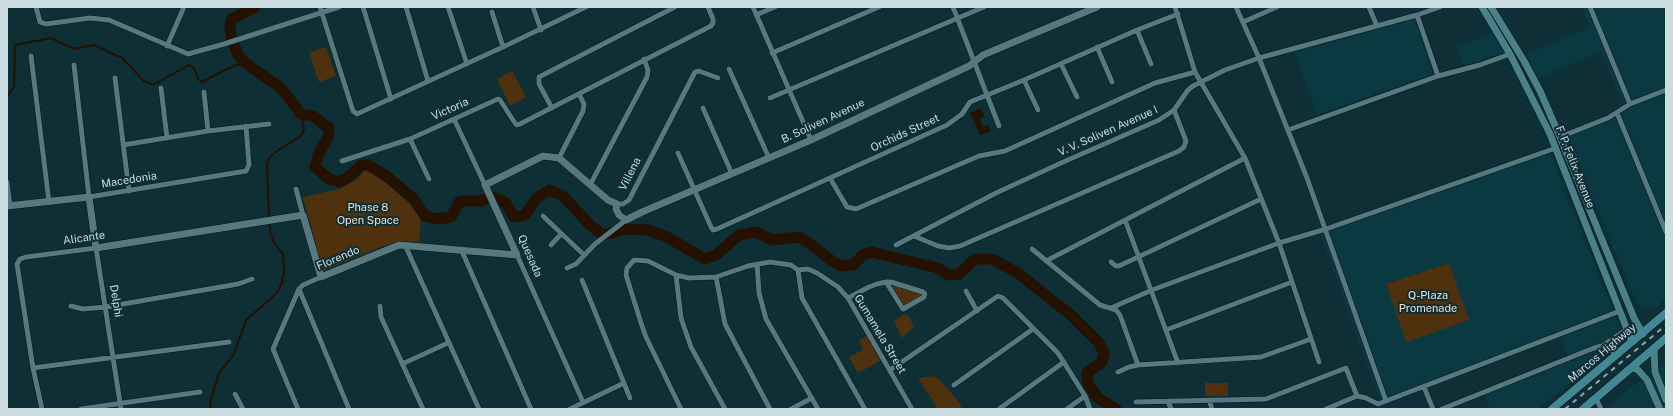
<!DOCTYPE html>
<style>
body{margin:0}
#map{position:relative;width:1673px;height:416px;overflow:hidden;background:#0e2f35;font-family:"Public Sans",sans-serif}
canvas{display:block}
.frame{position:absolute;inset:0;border:8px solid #ccdde1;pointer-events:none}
</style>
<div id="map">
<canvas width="1673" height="416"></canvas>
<div class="frame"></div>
</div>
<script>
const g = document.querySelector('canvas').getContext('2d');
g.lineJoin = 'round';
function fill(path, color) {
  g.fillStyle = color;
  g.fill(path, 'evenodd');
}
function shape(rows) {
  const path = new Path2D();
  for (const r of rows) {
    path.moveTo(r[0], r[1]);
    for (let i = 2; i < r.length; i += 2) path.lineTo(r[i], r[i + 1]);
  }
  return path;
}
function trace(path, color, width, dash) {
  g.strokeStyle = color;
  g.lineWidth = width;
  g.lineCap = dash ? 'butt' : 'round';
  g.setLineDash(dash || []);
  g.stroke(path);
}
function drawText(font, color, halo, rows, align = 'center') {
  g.font = font + ' "Public Sans",sans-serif';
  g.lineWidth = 4;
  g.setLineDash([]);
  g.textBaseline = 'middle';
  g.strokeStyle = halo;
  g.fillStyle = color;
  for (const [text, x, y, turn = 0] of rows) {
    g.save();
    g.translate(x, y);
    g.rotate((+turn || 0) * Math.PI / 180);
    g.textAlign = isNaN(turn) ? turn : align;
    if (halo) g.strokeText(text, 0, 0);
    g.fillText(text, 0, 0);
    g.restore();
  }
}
const built = shape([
 [1582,7,1666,7,1666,298,1655,308,1642,307,1637,304,1565,131,1606,115,1620,107,1619,104,1623,103,1601,52,1538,79,1527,53,1590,27],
 [1415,19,1433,74,1317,115,1294,52],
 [1494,31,1505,52,1464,66,1456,48],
 [1549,151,1624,338,1538,409,1490,409,1484,394,1569,360,1560,337,1382,406,1320,233],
 [1666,362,1666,409,1607,409,1625,392]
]);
const green = shape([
 [326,47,336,76,319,82,309,53],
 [512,71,526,97,510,106,497,79],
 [366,169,389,185,411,205,421,220,419,242,401,241,383,246,323,271,303,197,339,189,357,180],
 [1449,263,1469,320,1406,342,1386,284],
 [889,284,922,292,922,296,903,307],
 [903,315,908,315,914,327,902,338,894,321],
 [870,334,884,359,858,373,849,357,863,350,859,341],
 [934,376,941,381,962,406,958,409,938,409,918,378],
 [1205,383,1228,383,1228,396,1205,396]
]);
const water = shape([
 [981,108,984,116,980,119,983,127,988,125,991,131,980,135,970,113]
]);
const stream = shape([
 [7,97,14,87,15,45,51,38,74,49,94,45,122,58,144,81,153,85,189,65,194,68,198,79,202,82,227,69,244,62],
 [269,218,267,163,271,156,277,151,301,136,304,129,301,114],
 [211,409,210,402,219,373,234,354,246,320,277,293,282,282,284,272,283,254,272,240,274,239,270,233,270,222]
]);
const river = shape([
 [255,7,232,19,230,25,231,37,238,55,244,62,281,88,301,114,313,116,329,128,328,137,318,155,315,167,329,179,339,182,347,178,362,165,368,165,385,175,413,198,425,216,437,219,451,217,460,201,480,201,493,197,505,202,513,216,517,217,525,215,536,199,549,190,563,196,590,225,603,235,626,229,648,230,665,236,705,259,716,255,739,235,756,232,772,240,799,237,809,243,832,261,841,266,853,265,863,255,871,252,938,268,949,275,959,274,975,259,992,259,1018,273,1054,302,1069,313,1099,343,1104,353,1102,362,1087,373,1088,384,1098,398,1116,409]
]);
const minor = shape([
 [36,7,40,22,46,24,90,18,109,20,188,54,224,44,339,7],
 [320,7,353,111,357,114,503,47,586,7],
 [363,7,391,99],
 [406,7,428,81],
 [448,7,467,64],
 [533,7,541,30],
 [753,7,811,140],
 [953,7,999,126],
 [1175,7,1195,72,1245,158,1279,243,1319,362],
 [1236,7,1259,58,1307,178,1386,401],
 [1369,7,1377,26],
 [1590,7,1630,104],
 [492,12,503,47],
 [756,15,775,7],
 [1417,15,1438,76],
 [1243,22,1277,7],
 [1137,30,1151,64],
 [167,46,184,7],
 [1097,47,1112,82],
 [772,53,879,7],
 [31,56,49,202],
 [1061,64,1077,97],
 [74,65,89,197,246,171,249,165,246,126],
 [729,69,769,158],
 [115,78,129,191],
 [1024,80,1038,110],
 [161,88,167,138],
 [204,92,208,131],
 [770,98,984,7],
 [552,108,539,84,539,77,675,7],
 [703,108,732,174],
 [1617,113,1666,232],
 [454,119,485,185],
 [1288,130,1438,76,1480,65,1510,54],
 [1560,137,1608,118,1630,104,1666,90],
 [410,139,429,179],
 [123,145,208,131,269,124],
 [678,153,711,227,713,230,717,229,947,125,962,114,970,102,1024,80,1137,30,1178,14],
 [559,158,583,111,584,104,579,94],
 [342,161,410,139,498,99,500,100,515,123,517,125,520,124,711,26,713,23,713,19,708,7],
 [830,178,847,207,856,209,979,156,1005,151,1155,83,1195,72],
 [7,182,10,206],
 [590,185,647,77,648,70,644,59],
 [296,189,303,215],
 [617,204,623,204,629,200,695,72,699,71,718,78],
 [543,216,584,255],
 [1125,220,1178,363],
 [914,236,938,246,949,248,960,246,1179,151,1184,147,1186,141,1174,110],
 [405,245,479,409],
 [551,245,561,234],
 [896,245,996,193,1061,163,1159,120,1174,110,1188,90,1193,86,1225,70,1259,58,1417,15,1440,7],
 [461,249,531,409],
 [1032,249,1100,305,1116,310,1120,315,1138,365],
 [517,255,583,402],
 [1046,261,1245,158],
 [1111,262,1116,266,1119,266,1261,199],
 [757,264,759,293,766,319,818,409],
 [567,268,576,264,595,244,626,220],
 [798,270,802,298,865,409],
 [676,275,681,318,691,347,725,409],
 [716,277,725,324,770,409],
 [582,280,630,398],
 [299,289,349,409],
 [966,291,977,311],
 [848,298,869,287,877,284,886,282,891,282,923,292,925,294,924,297,903,309,886,282],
 [71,306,83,309,106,307,238,284,252,279],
 [380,306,381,317,423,409],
 [1111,308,1152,290,1279,243,1326,229,1556,148],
 [1166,330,1292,282],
 [1602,346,1627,329],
 [402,364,448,343],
 [33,368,229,342],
 [890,370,998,296,1003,298,1058,353,1085,396,1090,409],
 [1118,372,1129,367,1138,365,1261,357,1311,339],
 [954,385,1033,329],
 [1424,387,1433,409],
 [235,394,243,409],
 [1596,398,1601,409],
 [1209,400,1212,409],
 [1168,401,1171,409],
 [1136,402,1266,399,1346,368,1357,396],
 [42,409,33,368,17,264,20,259,26,257,96,248,121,409],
 [81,409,200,392],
 [298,409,273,349,299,289,303,285,321,277],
 [570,409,624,383],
 [681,409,646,337,642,326,626,275,627,268,634,260,648,261,676,275,689,278,716,277,748,266,770,262,791,265,798,270,808,269,817,273,838,287,848,298,912,409],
 [791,409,812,398],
 [999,409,1064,362],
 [1067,409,1085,396],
 [1326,409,1357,396,1366,398,1378,404,1620,311],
 [1442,409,1594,348,1602,346,1607,347,1617,355]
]);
const tertiary = shape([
 [7,206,89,197,96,248,303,215,321,277,399,245,517,255],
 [517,255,485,185,543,156,559,158,608,200,617,204,616,209,619,215,626,220,642,212,811,140,969,66,983,55,1097,7]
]);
const secondary = shape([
 [1482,7,1510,54,1550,134,1632,342],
 [1491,7,1524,61,1540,91,1560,137,1634,318,1643,334],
 [1654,349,1655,372,1666,400],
 [1632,367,1638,370,1647,380,1660,409]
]);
const primary = shape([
 [1552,409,1666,313],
 [1583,409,1666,338]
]);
const rail = shape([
 [1565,409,1666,325]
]);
const streetNames = [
 ["Victoria",450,109,-24],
 ["B. Soliven Avenue",823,121,-25],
 ["V. V. Soliven Avenue I",1108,131,-24],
 ["Orchids Street",905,133,-25],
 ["F. P. Felix Avenue",1575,167,68],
 ["Villena",630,174,-63],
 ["Macedonia",129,180,-9],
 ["Alicante",84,238,-8],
 ["Quesada",530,256,66],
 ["Florendo",338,258,-23],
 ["Delphi",116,301,81],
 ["Gumamela Street",880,334,59],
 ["Marcos Highway",1602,353,-40]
];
const parkNames = [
 ["Phase 8",368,208],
 ["Open Space",368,221],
 ["Q-Plaza",1428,296],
 ["Promenade",1428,309]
];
fill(built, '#0b3941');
fill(green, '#4f310e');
fill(water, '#241100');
trace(stream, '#241100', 2);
trace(river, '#241100', 11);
trace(minor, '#00161a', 6);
trace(tertiary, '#00161a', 8);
trace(secondary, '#00161a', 8);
trace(primary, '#00161a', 9);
trace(minor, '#56787e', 5);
trace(tertiary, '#56787e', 7);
trace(secondary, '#4c8089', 7);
trace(primary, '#428894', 8);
trace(rail, '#90a6aa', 2, [5, 5]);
drawText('11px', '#ccdde1', '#0e2f35', streetNames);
drawText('11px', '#f2e0d0', '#0e2f35', parkNames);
</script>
